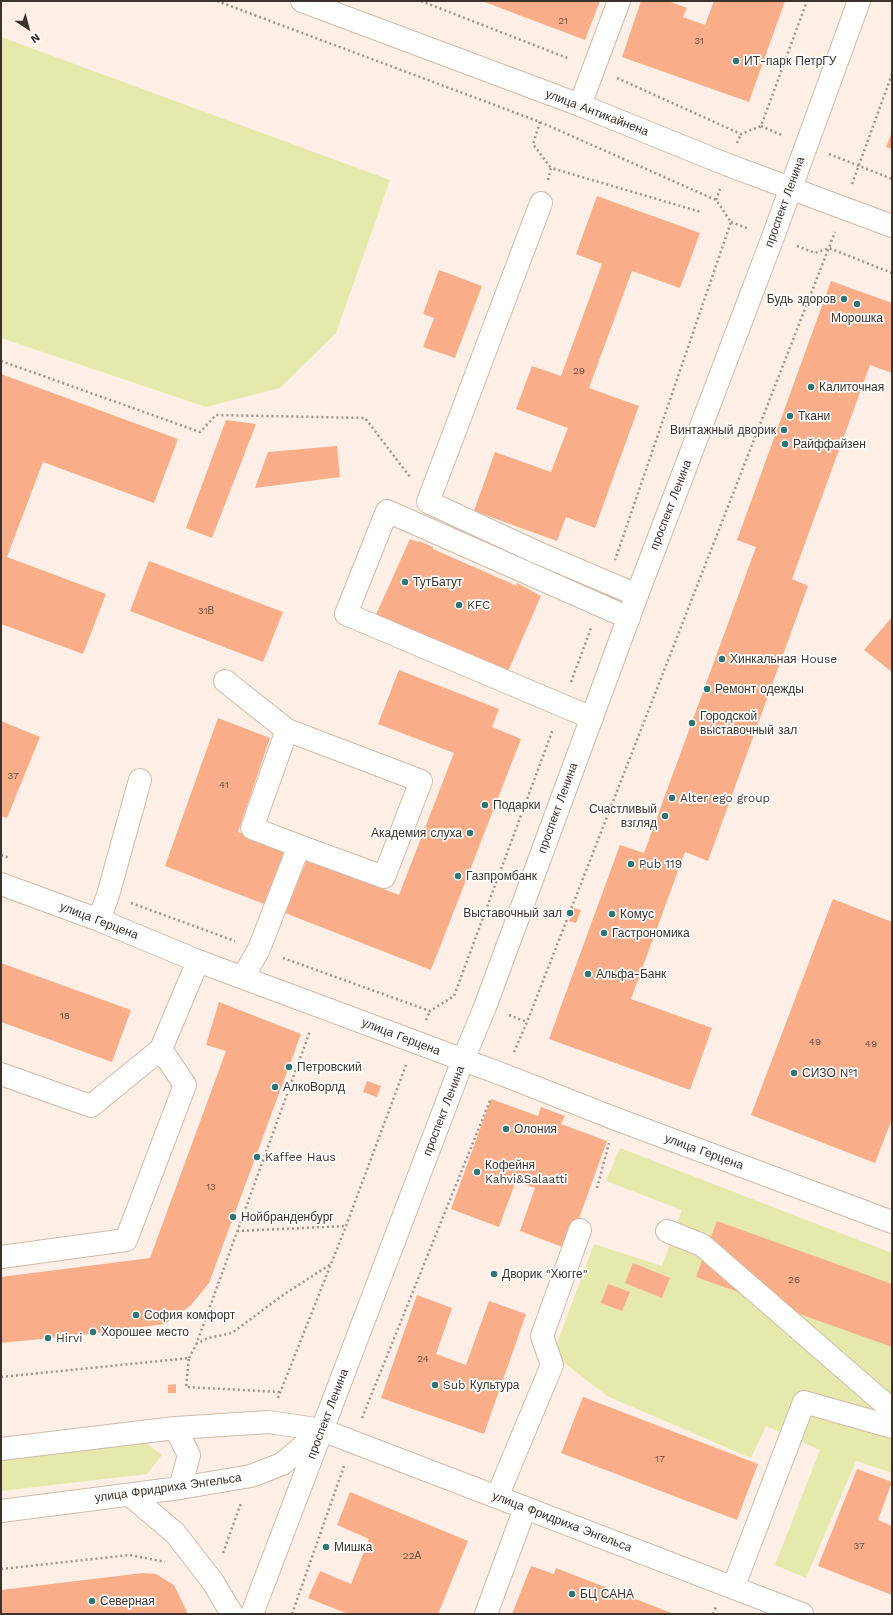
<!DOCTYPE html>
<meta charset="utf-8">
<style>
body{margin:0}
#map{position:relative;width:893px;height:1615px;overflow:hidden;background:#fdefe5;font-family:"Work Sans",sans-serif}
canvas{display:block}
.frame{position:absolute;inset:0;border:2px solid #3b322b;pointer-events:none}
.north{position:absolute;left:8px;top:8px;width:40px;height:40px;-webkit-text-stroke:3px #fff;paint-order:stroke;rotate:144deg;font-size:11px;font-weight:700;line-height:16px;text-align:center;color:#3b322b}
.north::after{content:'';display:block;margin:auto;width:14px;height:18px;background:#3b322b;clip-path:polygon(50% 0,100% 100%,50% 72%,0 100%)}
</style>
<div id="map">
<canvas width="893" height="1615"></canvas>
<div class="frame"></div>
<div class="north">N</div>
</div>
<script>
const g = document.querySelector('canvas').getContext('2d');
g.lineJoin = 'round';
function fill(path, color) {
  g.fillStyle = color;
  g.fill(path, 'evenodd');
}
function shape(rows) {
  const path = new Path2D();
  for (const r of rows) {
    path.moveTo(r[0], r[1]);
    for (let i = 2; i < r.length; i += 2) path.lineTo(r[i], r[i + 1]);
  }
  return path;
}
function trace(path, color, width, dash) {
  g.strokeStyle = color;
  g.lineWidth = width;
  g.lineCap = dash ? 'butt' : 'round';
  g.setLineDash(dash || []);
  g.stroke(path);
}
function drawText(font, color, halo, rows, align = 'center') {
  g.font = font + ' "Work Sans",sans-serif';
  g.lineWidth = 3.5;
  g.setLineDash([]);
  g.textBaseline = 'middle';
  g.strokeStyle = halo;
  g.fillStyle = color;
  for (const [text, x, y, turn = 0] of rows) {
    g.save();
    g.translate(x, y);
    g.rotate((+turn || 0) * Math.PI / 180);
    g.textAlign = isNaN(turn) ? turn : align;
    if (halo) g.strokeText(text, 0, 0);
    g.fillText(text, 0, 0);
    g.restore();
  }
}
const green = shape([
 [1,37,390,180,336,333,280,388,206,407,1,338],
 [620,1148,892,1253,892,1473,856,1461,806,1578,775,1565,820,1450,766,1426,751,1458,607,1396,553,1354,594,1244,662,1266,682,1210,606,1181],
 [142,1440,162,1455,147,1474,1,1491,1,1459]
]);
const building = shape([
 [482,1,600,1,585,40],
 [641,1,668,1,687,8,683,17,705,25,714,1,785,1,749,102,622,57],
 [892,132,892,149,886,147],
 [597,196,700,233,680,288,632,271,589,388,639,406,595,528,566,517,557,541,474,511,495,452,551,472,568,428,516,409,532,366,561,376,602,264,576,254],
 [439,270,482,286,455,358,423,347,434,318,423,314],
 [831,281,892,303,892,373,870,365,792,579,808,586,708,861,685,852,631,999,712,1028,690,1090,549,1039,620,845,644,853,756,547,737,540],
 [1,374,178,439,154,503,43,462,7,557,106,594,83,654,1,624],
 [226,420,256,424,212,538,186,528],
 [337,446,340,477,255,488,268,452],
 [410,539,418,542,419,541,433,547,433,549,517,586,517,583,541,596,506,676,374,619],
 [149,561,283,612,263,662,130,611],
 [892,617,892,672,864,650],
 [399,670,499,709,492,727,521,739,431,970,285,913,307,859,399,895,454,753,378,724],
 [218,718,270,738,238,832,285,850,264,904,165,866],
 [1,721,40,737,7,818,1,816],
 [833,899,892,922,892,1119,875,1163,751,1115],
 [574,908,581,910,576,923,569,921],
 [1,963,131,1010,112,1062,1,1022],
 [219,1002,301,1034,209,1283,191,1305,165,1324,90,1334,1,1343,1,1277,150,1258,226,1051,206,1045],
 [367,1081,381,1086,377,1097,363,1092],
 [491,1099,538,1116,541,1107,565,1116,561,1124,607,1141,568,1249,520,1231,535,1188,516,1181,499,1227,451,1209],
 [717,1221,892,1284,892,1347,696,1277],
 [633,1263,670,1278,662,1298,625,1283],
 [608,1284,630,1292,622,1311,601,1303],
 [417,1295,452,1308,436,1354,466,1365,489,1301,526,1314,484,1434,381,1398],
 [176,1384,176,1393,168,1393,168,1385],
 [583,1397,758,1464,737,1520,561,1453],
 [857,1469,892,1482,878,1520,892,1526,892,1595,818,1566],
 [350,1492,468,1541,438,1614,348,1614,308,1598,320,1571,351,1584,369,1539,337,1525],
 [531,1566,554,1574,556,1568,674,1614,512,1614],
 [143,1573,156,1574,174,1585,188,1614,1,1614,1,1590]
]);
const path = shape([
 [217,1,540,122,716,200,731,222,615,560],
 [421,1,570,59],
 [617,78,741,134,761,126,807,1],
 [540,122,533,144,551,168],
 [761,126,784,136],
 [737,143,741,134],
 [829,154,892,179],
 [548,180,551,168,701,212],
 [852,184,892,74],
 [716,200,720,189],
 [731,222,749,229],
 [797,246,815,253,829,248,892,273],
 [1,361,200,432,216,415,365,418,410,477],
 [571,682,591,628],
 [1,855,10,858],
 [131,903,235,941],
 [283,958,430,1011,454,996,553,729],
 [509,1015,527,1022],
 [426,1020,430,1011],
 [514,1052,527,1022,835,232],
 [597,1188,609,1143],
 [237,1231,346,1226],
 [196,1344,208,1338,232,1333,283,1295,331,1264],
 [189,1358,196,1345,310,1031],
 [1,1377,189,1358,186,1387,280,1392],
 [278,1398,346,1226,406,1065],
 [362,1418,491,1098],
 [223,1553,241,1503],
 [1,1569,130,1555,165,1562],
 [292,1614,344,1466],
 [713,1614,716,1607]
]);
const minor = shape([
 [580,105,619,1],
 [541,203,428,502,536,552,637,595],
 [225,681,287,730],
 [592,718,346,614,387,511,629,618],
 [1,884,99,920,198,961,504,1075,616,1119,892,1222],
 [99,920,108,895,140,780],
 [243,977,259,949,299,846,384,877,421,781,287,730,252,828,299,846],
 [1,1074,91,1106,161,1049],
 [667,1231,702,1245,892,1410],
 [1,1257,126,1240,185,1085,161,1049,198,961],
 [322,1430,802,1614],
 [497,1497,552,1365,542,1336,580,1230],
 [733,1588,804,1402,892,1427],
 [486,1614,525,1508]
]);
const major = shape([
 [302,1,580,105,728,165,892,226],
 [175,1428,189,1455,180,1488],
 [1,1449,175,1428,269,1422,322,1430],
 [130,1495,175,1533,213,1582,232,1614],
 [1,1511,180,1488,251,1476,282,1464,321,1431],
 [252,1614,463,1060,485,1007,637,595,773,237,859,1]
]);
const markers = [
 [736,61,4,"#2d7675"],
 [844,299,4,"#2d7675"],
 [857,304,4,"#2d7675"],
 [811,387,4,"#2d7675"],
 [790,416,4,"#2d7675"],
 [784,430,4,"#2d7675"],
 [785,444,4,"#2d7675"],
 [405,582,4,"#2d7675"],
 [459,605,4,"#2d7675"],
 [722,659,4,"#2d7675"],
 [707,689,4,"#2d7675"],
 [692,723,4,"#2d7675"],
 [672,798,4,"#2d7675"],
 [485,805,4,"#2d7675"],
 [665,816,4,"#2d7675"],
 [470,833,4,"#2d7675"],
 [631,864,4,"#2d7675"],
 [458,876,4,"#2d7675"],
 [570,913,4,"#2d7675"],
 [612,914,4,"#2d7675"],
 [604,933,4,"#2d7675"],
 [588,974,4,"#2d7675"],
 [289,1067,4,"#2d7675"],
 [794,1073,4,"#2d7675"],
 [275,1087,4,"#2d7675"],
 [506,1129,4,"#2d7675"],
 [257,1157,4,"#2d7675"],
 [477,1172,4,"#2d7675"],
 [233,1217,4,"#2d7675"],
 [494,1274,4,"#2d7675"],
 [136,1315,4,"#2d7675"],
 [93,1332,4,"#2d7675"],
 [48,1338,4,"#2d7675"],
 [435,1385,4,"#2d7675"],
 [326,1547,4,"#2d7675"],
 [572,1594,4,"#2d7675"],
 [92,1601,4,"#2d7675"]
];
const numberNames = [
 ["21",563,21],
 ["31",699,41],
 ["29",579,371],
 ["31В",206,611],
 ["37",13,776],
 ["41",224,785],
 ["18",65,1016],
 ["49",815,1042],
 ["49",871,1044],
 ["13",211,1187],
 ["26",794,1280],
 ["24",423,1359],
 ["17",660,1459],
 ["37",859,1546],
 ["22А",412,1556]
];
const poiNames = [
 ["ИТ-парк ПетрГУ",744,61],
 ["Будь здоров",836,299,"right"],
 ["Морошка",857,318,"center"],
 ["Калиточная",819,387],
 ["Ткани",798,416],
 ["Винтажный дворик",776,430,"right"],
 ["Райффайзен",793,444],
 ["ТутБатут",413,582],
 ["KFC",467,605],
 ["Хинкальная House",730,659],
 ["Ремонт одежды",715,689],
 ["Городской",700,716],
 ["выставочный зал",700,730],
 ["Alter ego group",680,798],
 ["Подарки",493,805],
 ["Счастливый",657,809,"right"],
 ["взгляд",657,823,"right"],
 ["Академия слуха",462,833,"right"],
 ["Pub 119",639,864],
 ["Газпромбанк",466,876],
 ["Выставочный зал",562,913,"right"],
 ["Комус",620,914],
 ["Гастрономика",612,933],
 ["Альфа-Банк",596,974],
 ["Петровский",297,1067],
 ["СИЗО №1",802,1073],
 ["АлкоВорлд",283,1087],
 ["Олония",514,1129],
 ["Kaffee Haus",265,1157],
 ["Кофейня",485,1165],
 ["Kahvi&Salaatti",485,1179],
 ["Нойбранденбург",241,1217],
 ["Дворик \"Хюгге\"",502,1274],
 ["София комфорт",144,1315],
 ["Хорошее место",101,1332],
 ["Hirvi",56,1338],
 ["Sub Культура",443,1385],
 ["Мишка",334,1547],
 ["БЦ САНА",580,1594],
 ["Северная",100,1601]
];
const streetNames = [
 ["улица Антикайнена",597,113,21],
 ["проспект Ленина",785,202,-70],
 ["проспект Ленина",671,505,-69],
 ["проспект Ленина",558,808,-70],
 ["улица Герцена",99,921,21],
 ["улица Герцена",401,1037,21],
 ["проспект Ленина",444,1111,-69],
 ["улица Герцена",704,1152,20],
 ["проспект Ленина",328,1414,-69],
 ["улица Фридриха Энгельса",168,1488,-8],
 ["улица Фридриха Энгельса",562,1522,21]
];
fill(green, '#e5e9ac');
fill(building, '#f9ae89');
trace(minor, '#d1baaa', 24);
trace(major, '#d1baaa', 24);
trace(path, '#9f948b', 2.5, [2, 3]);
trace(minor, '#fff', 22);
trace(major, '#fff', 22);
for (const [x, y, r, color] of markers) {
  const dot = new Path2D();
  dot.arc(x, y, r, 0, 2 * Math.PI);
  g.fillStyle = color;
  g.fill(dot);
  trace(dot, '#fff', 1.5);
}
drawText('10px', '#6a5142', null, numberNames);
drawText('12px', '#3b322b', '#fff', poiNames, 'left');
drawText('12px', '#3b322b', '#fff', streetNames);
</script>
